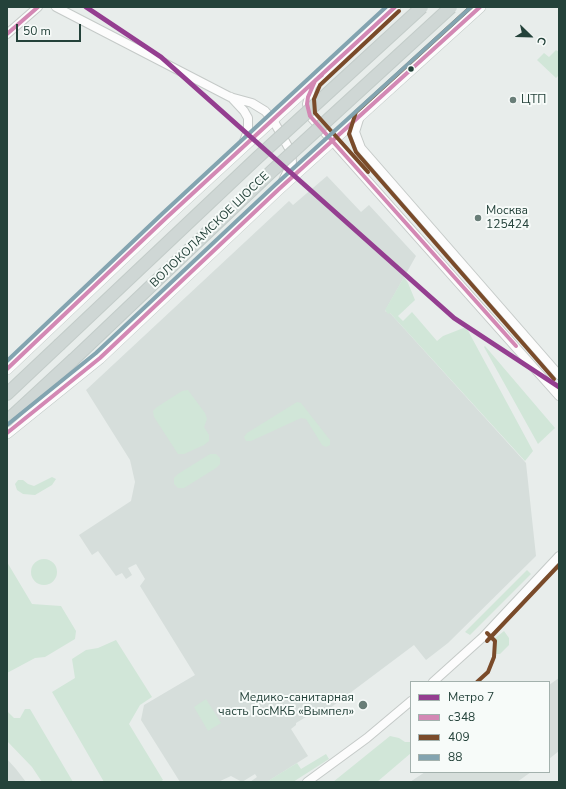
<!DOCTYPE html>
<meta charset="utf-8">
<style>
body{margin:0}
#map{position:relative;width:566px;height:789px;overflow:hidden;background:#e8edeb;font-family:"Nunito Sans",sans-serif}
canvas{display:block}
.frame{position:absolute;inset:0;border:8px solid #24423a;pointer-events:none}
.legend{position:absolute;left:410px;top:681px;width:140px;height:92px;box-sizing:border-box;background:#f7fbf9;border:1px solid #a3b1ad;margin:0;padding:5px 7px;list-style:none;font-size:12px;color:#24423a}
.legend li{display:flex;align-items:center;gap:8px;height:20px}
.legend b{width:20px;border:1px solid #a3b1ad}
.north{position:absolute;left:510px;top:16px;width:40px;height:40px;-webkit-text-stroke:3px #f7fbf9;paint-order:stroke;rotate:113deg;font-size:11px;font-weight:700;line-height:16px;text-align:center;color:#24423a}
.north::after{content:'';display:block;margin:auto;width:14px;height:18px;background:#24423a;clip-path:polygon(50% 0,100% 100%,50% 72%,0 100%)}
.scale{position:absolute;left:16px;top:24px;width:65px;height:18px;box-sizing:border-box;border:2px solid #24423a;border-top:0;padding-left:5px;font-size:12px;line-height:14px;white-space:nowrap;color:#24423a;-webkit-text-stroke:3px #f7fbf9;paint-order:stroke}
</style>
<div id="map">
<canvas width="566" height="789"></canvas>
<div class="frame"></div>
<ul class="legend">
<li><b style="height:5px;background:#943e90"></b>Метро 7</li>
<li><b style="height:5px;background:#d388b4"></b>с348</li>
<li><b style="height:5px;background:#7a4b2a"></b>409</li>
<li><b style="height:5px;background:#83a4b0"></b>88</li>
</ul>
<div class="north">С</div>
<div class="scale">50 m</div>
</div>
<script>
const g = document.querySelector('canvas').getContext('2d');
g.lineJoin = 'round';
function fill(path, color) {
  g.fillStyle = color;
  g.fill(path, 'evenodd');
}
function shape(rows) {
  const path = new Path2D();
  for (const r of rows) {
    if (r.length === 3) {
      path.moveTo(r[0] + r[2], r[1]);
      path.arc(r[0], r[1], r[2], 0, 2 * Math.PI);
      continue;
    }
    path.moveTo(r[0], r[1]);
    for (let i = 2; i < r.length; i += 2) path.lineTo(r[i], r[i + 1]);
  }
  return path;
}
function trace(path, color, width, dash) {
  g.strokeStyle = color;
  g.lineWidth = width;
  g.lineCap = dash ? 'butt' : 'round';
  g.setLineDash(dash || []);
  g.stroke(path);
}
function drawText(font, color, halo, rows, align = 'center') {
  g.font = font + ' "Nunito Sans",sans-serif';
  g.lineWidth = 4;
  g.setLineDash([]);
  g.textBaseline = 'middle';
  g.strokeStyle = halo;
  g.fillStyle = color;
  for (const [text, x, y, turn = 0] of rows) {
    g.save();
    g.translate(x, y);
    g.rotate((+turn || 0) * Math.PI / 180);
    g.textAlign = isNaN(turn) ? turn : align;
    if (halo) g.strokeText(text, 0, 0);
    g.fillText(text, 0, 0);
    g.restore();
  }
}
const built = shape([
 [327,176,361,212,369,205,416,256,385,311,390,313,526,463,536,556,448,643,426,660,414,645,330,708,322,712,319,709,296,723,296,725,291,729,308,756,267,782,250,782,257,777,255,774,242,782,231,776,218,782,180,782,141,720,144,705,195,675,140,586,145,579,136,564,128,568,132,575,126,579,122,573,116,576,98,551,92,555,79,535,131,501,135,482,130,460,86,390,289,201,293,205],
 [559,678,559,751,549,759,549,685],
 [7,759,16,769,26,782,7,782],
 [425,772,531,772,517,782,410,782]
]);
const green = shape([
 [556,50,559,52,559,75,556,78,537,60,544,53,549,57],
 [404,277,408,283,415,300,398,316,403,321,412,312,437,341,443,336,466,327,533,451,525,461,390,313,388,314,385,310],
 [485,346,555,428,538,444,484,347],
 [188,390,205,413,207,419,204,427,209,435,209,441,204,445,184,454,178,454,154,417,153,411,157,407,182,391],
 [297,402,301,403,330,440,330,445,326,447,322,445,306,419,301,418,251,441,246,441,244,437,247,433],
 [210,454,216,454,220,458,220,464,216,468,184,488,178,488,174,484,174,478,178,474],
 [52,477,56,479,52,485,35,495,23,494,17,490,15,484,18,480,23,480,28,484,34,486],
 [44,572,13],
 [7,562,32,604,61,606,76,631,75,639,45,657,35,658,7,673],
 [527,570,531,574,470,635,465,632],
 [504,631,509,638,509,645,500,654,496,654,493,651,493,643,494,639],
 [116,640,152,697,140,705,129,724,163,780,160,782,104,782,52,692,75,678,72,659,86,650,98,648],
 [206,699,221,723,208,731,194,707],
 [25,709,30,709,73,782,42,782,32,767,7,741,7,711,14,718,20,718],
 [390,736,399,738,405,742,411,742,411,753,377,782,333,782],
 [326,754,329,759,293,782,268,781,297,763,301,769]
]);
const street = shape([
 [56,7,230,97,252,103,265,111,273,120,291,152,292,162,281,185],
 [7,34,38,7],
 [312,86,307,104,310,116,559,396],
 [231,97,244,111,248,118,248,131,242,146],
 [359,119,355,132,361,148,559,375],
 [433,682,483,637,559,556],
 [307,782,367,738,411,701]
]);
const secondary = shape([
 [7,369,166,218,395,7],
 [7,433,100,358,279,189,480,7]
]);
const primary = shape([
 [7,394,59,345],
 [7,421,73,360]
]);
const primaryBridge = shape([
 [59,345,257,158,422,7],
 [73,360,272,171,451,7]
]);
const bus1 = shape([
 [7,34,38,7],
 [322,75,315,81,308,97,307,104,310,116,516,346],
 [7,369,166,218,395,7],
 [7,433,100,358,279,189,480,7]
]);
const bus2 = shape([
 [471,7,356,112,349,134,356,152,554,379],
 [368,172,315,113,314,99,320,85,399,11],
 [487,641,559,565],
 [477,682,488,672,494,657,495,641,487,633]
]);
const bus3 = shape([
 [7,361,162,214,386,7],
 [7,425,96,353,275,185,471,7]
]);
const metro1 = shape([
 [86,7,161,57,454,318,559,387]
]);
const markers = [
 [411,69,3.5,"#24423a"],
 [513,100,4,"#697e78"],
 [478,218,4,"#697e78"],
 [363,705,5,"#697e78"]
];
const poiNames = [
 ["ЦТП",521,100],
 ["Москва",486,211],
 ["125424",486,225],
 ["Медико-санитарная",354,698,"right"],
 ["часть ГосМКБ «Вымпел»",354,712,"right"]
];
const streetNames = [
 ["ВОЛОКОЛАМСКОЕ ШОССЕ",210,230,-44]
];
fill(built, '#d6dedb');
fill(green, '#d1e6d8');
trace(street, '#c5cac8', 10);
trace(secondary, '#c3cbc8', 12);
trace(primary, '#c3ccc9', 14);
trace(street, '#fcfcfc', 8);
trace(secondary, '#fcfcfc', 11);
trace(primary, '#cfd7d5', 12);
trace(primaryBridge, '#c3ccc9', 14, []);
trace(primaryBridge, '#cfd7d5', 12);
trace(bus1, '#d388b4', 4);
trace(bus2, '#7a4b2a', 4);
trace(bus3, '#83a4b0', 4);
trace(metro1, '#943e90', 5);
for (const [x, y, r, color] of markers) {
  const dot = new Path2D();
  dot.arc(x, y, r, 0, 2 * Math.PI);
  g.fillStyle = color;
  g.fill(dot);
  trace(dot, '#f7fbf9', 1.5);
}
drawText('12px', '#24423a', '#f7fbf9', poiNames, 'left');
drawText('12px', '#24423a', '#f7fbf9', streetNames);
</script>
